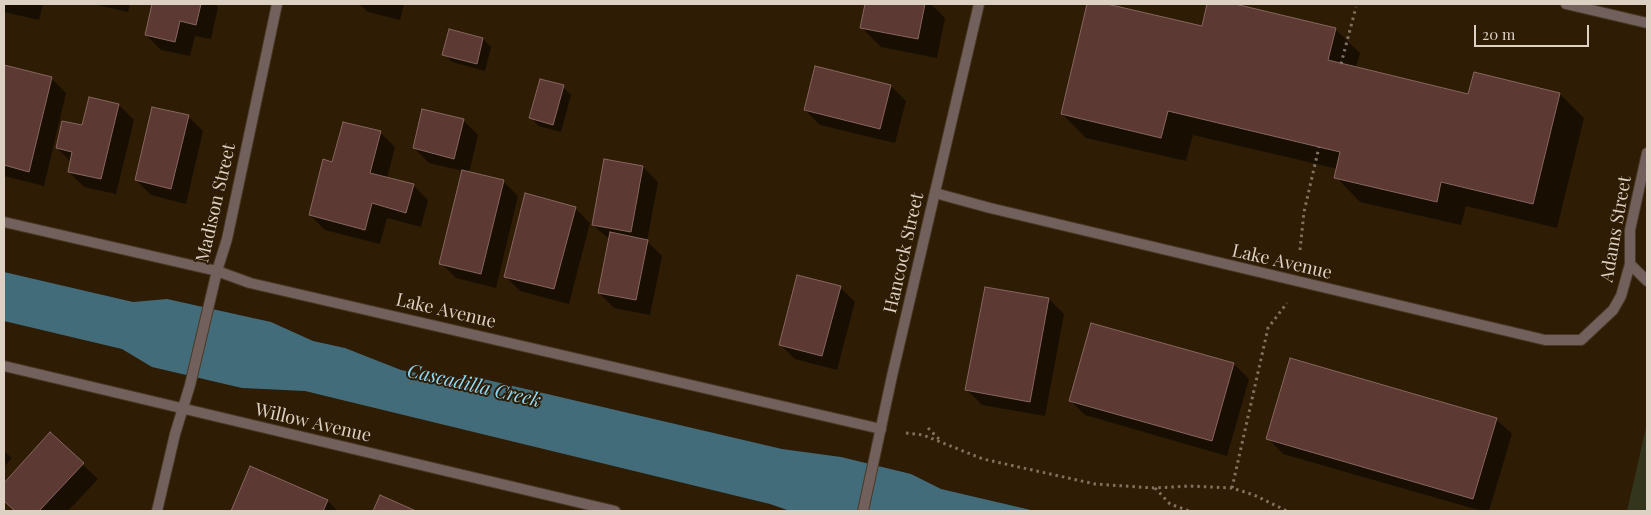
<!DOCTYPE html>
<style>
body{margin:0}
#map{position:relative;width:1651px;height:515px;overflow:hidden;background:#2e1c05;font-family:"Playfair Display",serif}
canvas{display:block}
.frame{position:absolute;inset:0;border:5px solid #ddd1c4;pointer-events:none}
.scale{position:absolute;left:1474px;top:25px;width:115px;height:22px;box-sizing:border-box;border:2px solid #ddd1c4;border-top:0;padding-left:6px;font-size:15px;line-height:18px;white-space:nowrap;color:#ddd1c4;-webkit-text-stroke:4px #2e1c05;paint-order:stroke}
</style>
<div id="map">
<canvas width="1651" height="515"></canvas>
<div class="frame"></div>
<div class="scale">20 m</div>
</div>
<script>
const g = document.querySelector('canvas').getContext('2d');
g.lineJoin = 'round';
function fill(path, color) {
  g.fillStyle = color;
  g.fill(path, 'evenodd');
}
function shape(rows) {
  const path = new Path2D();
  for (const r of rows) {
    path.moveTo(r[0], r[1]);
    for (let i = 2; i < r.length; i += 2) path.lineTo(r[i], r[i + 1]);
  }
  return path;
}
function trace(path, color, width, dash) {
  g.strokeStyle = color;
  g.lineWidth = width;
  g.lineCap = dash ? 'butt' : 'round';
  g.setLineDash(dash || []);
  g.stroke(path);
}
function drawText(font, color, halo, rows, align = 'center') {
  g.font = font + ' "Playfair Display",serif';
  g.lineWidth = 4;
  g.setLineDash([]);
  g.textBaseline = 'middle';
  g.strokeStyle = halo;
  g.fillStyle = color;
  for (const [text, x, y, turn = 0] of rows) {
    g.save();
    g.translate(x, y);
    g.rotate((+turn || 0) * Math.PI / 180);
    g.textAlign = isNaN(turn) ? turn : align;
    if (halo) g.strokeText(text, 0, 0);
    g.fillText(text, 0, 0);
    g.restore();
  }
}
const green = shape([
 [1647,423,1647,511,1627,511]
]);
const water = shape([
 [4,272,133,302,167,299,271,322,313,341,345,348,401,370,444,378,479,378,782,449,841,457,911,474,941,489,1035,511,790,511,770,504,305,391,242,388,152,367,122,349,4,321]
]);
const shadow = shape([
 [4,4,43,4,39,20,4,12],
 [93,4,130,4,128,12],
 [153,4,215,4,218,7,211,39,195,36,190,56,161,50,146,35],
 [359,4,404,4,400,20,368,12],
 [866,4,931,4,945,18,937,58,881,47,861,27],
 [1089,4,1102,4,1203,28,1208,4,1230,4,1335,29,1360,53,1356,68,1469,95,1475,73,1560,94,1584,118,1557,228,1466,206,1461,225,1360,202,1336,177,1338,169,1193,135,1186,161,1086,138,1062,114],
 [483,39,491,47,485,71,452,62,444,54],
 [5,67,51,78,66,93,44,186,4,176],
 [891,86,906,101,895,143,820,125,805,110],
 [563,87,571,95,561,132,539,126,531,118],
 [119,105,134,120,116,194,84,187,69,172,71,162,57,148],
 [188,116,203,131,186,204,151,195,136,180],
 [463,120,478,135,469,173,503,181,518,196,496,288,456,278,441,263,463,171,429,163,414,148],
 [380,132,395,147,387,178,413,185,428,200,421,227,387,218,380,244,325,230,310,215],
 [643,167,658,182,647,241,662,256,650,315,614,308,599,293,610,240,593,225],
 [575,208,590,223,569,304,520,291,505,276],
 [840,287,855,302,837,370,795,359,780,344],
 [1049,299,1064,314,1045,416,982,405,967,390],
 [1234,364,1249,379,1227,456,1085,415,1070,400],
 [1496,419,1512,434,1489,511,1482,511,1283,454,1268,438],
 [50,434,98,479,68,511,16,511,4,500,4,484],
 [4,451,12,458,4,467],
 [251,468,328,501,338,511,232,511]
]);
const building = shape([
 [152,4,201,4,196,25,180,21,175,42,145,35,152,4],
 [865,4,925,4,918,39,860,28,865,4],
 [1087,4,1107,4,1202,26,1207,4,1235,4,1336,28,1328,60,1468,94,1474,72,1560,93,1533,204,1441,182,1437,202,1334,178,1340,152,1168,111,1161,138,1061,114,1087,4],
 [449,29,483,38,477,64,442,55,449,29],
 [4,65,52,77,29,172,4,165,4,65],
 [815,66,891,85,880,129,804,110,815,66],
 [540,79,564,85,553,125,529,118,540,79],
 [89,97,119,104,101,179,68,172,72,152,56,148,62,121,82,125,89,97],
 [152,107,189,115,171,189,135,180,152,107],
 [422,109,464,119,454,159,413,148,422,109],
 [343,122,381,131,370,173,414,184,406,213,372,203,365,230,309,215,323,159,332,162,343,122],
 [604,159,643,166,631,232,592,225,604,159],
 [462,170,504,180,481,274,439,264,462,170],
 [525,193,576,207,554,289,504,277,525,193],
 [610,232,648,240,636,300,598,293,610,232],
 [797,275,841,286,822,356,779,345,797,275],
 [985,287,1049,298,1030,402,965,390,985,287],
 [1091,323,1234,363,1212,441,1069,401,1091,323],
 [1290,358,1497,418,1473,499,1266,439,1290,358],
 [50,432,84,463,39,511,15,511,4,501,4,483,50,432],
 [250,466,328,500,323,511,231,511,250,466],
 [380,495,416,511,373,511,380,495]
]);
const path = shape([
 [1341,64,1356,7],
 [1300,250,1304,212,1319,147],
 [928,428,941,441],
 [906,433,923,435,983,459,1095,484,1154,488,1190,486,1232,488,1254,495,1287,511],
 [1155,488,1170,504,1189,511],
 [1232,488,1268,328,1287,303]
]);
const minor = shape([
 [1566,4,1647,23],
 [935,193,990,208,1545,340,1581,340,1613,310,1621,296,1630,264,1630,230,1647,153],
 [4,222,217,271,250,283,881,429],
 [1630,264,1647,281],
 [4,366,615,511],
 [157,511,175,434,190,385,217,271,227,239,277,4]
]);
const tertiary = shape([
 [863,511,892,376,979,4]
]);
const streetNames = [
 ["Madison Street",216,203,-77],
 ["Adams Street",1616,229,-80],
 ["Hancock Street",904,253,-77],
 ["Lake Avenue",1282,262,13],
 ["Lake Avenue",446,311,13],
 ["Willow Avenue",313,423,13]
];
const waterNames = [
 ["Cascadilla Creek",474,386,13]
];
fill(green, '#33361c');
fill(water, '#436c7b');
fill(shadow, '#0007');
fill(building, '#5c3932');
trace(building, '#87665f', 1);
trace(minor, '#4a3924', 12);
trace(tertiary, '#4a3924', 12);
trace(path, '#817260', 3, [2.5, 4]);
trace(minor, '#72605d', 10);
trace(tertiary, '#72605d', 10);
drawText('18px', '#ddd1c4', '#2e1c05', streetNames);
drawText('italic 19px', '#91daf6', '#2e1c05', waterNames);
</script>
